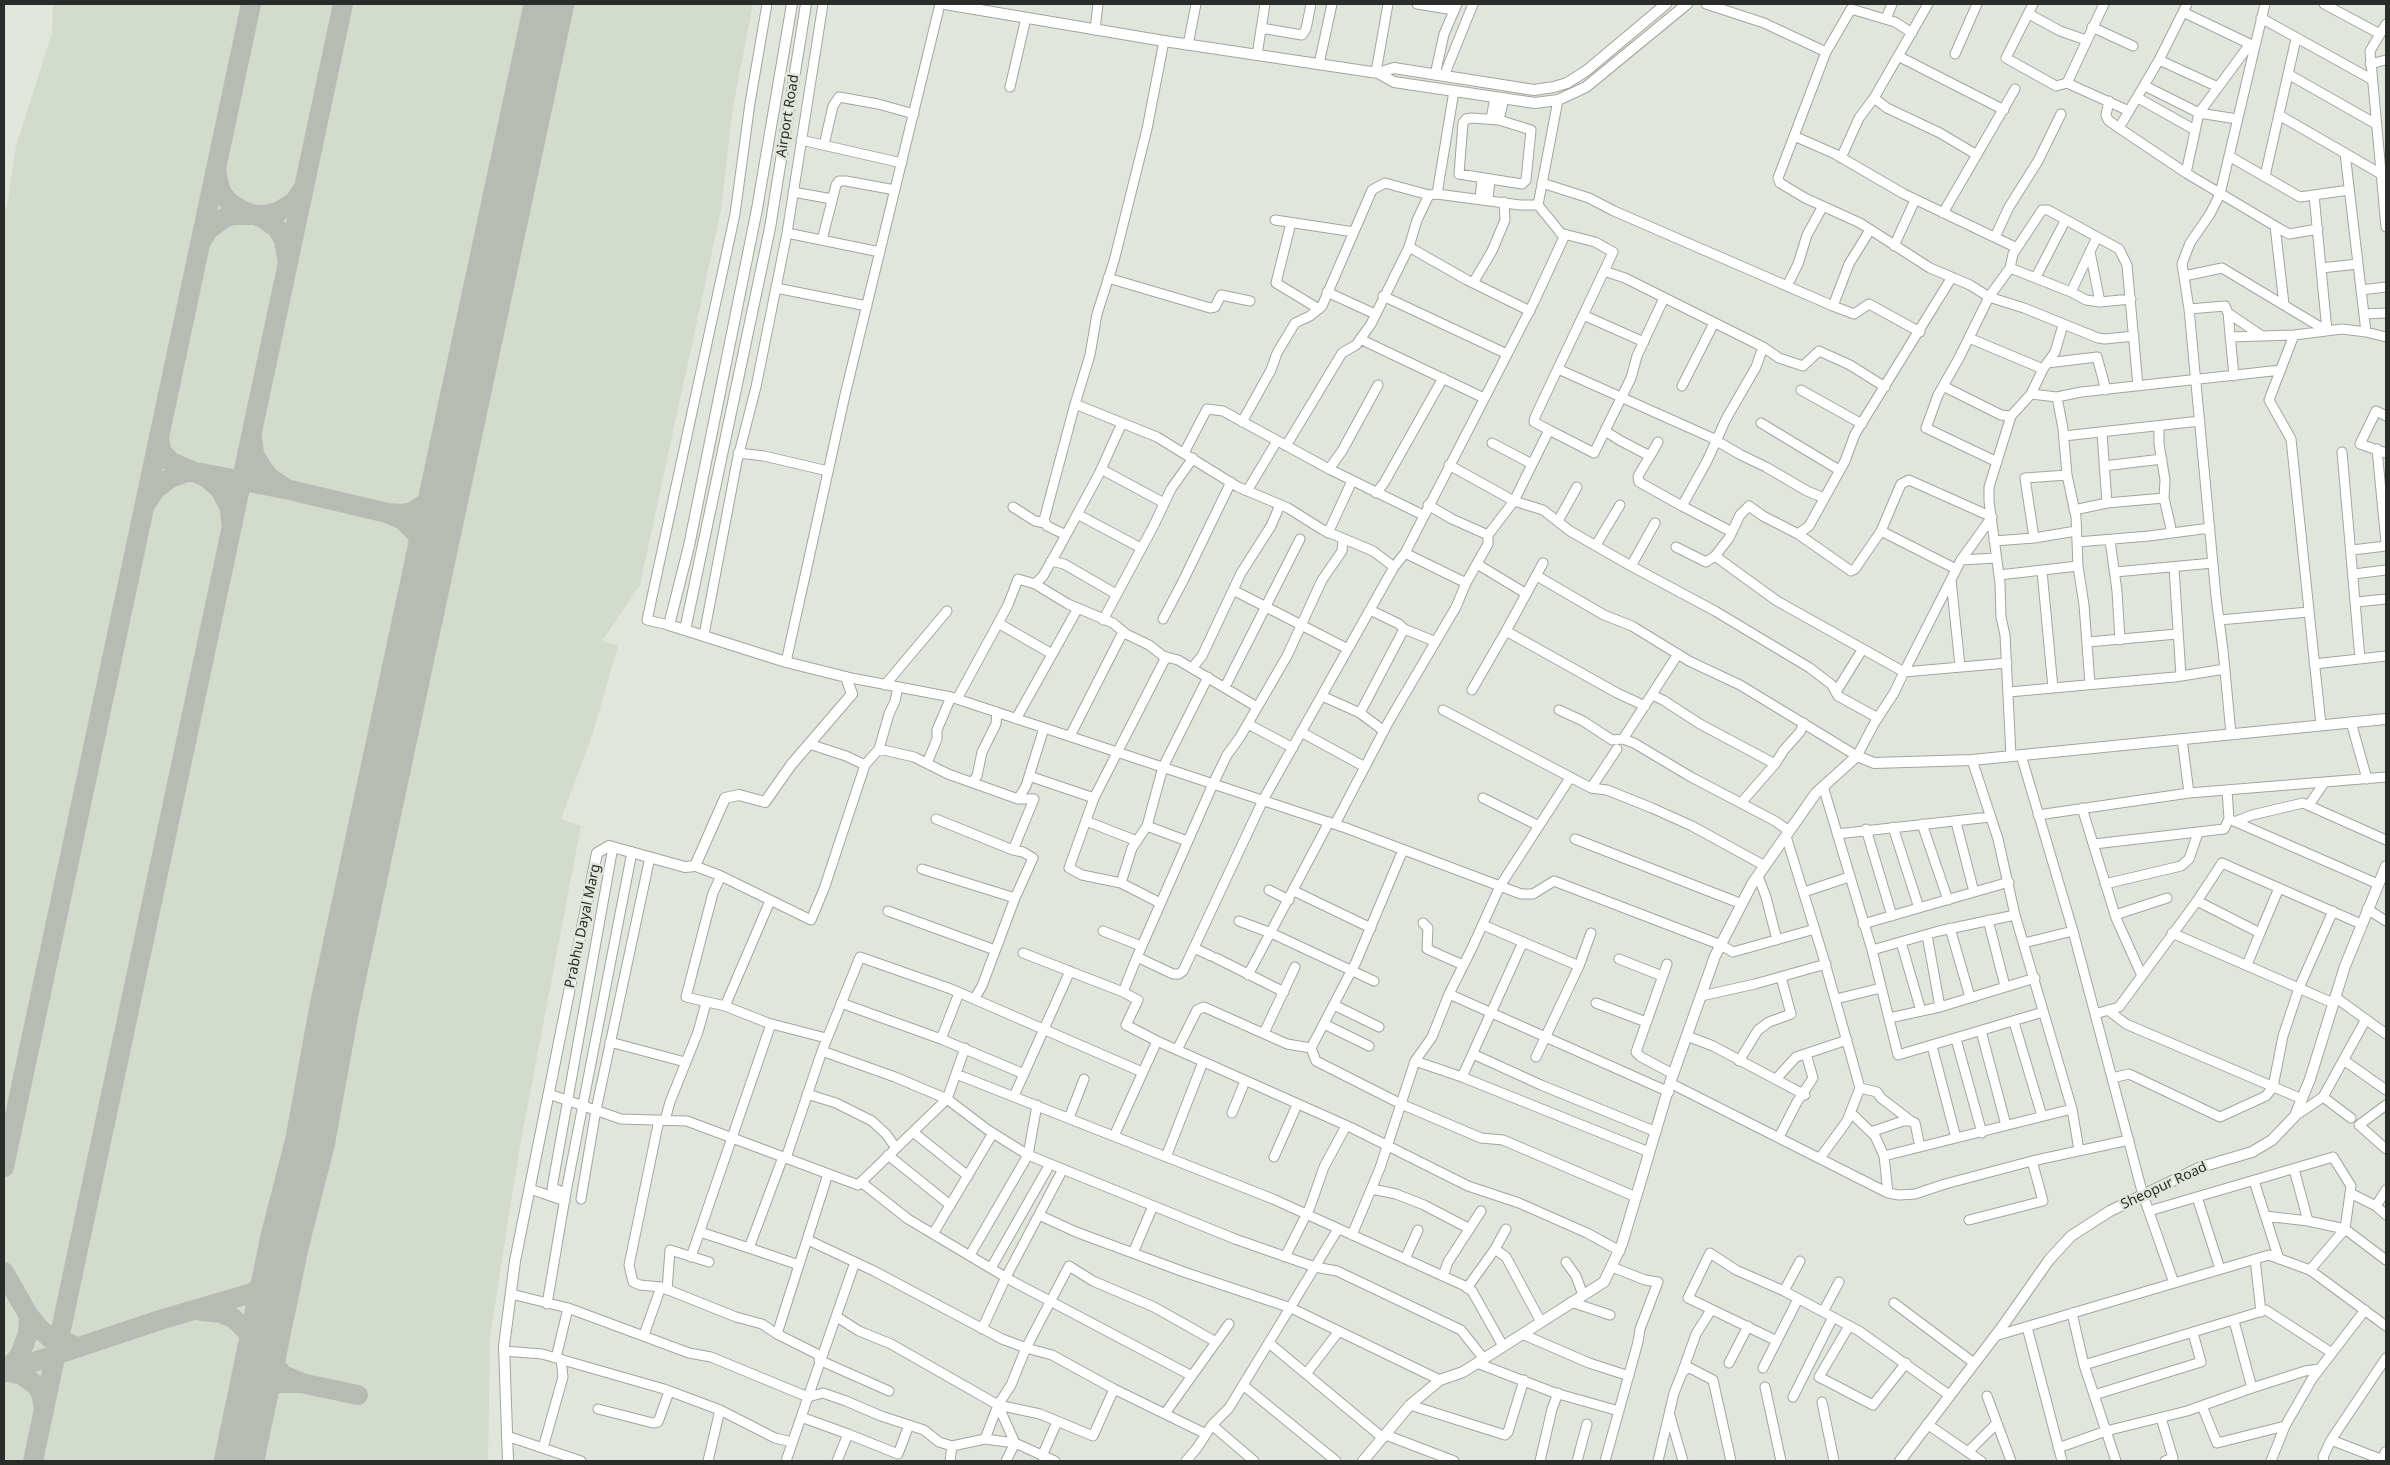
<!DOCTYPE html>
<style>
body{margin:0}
#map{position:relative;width:2390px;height:1465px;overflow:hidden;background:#e1e6dd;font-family:"Noto Sans",sans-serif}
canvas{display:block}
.frame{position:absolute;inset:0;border:5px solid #2a2c29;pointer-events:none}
</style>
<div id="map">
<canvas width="2390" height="1465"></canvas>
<div class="frame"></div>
</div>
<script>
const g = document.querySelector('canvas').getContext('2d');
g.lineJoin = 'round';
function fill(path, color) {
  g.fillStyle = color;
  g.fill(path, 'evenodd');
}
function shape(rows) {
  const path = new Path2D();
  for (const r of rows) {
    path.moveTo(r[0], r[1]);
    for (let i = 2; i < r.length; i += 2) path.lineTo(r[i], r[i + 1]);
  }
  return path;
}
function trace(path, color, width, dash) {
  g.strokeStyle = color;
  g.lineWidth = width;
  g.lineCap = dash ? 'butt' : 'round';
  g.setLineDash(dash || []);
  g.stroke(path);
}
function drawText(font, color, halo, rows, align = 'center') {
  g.font = font + ' "Noto Sans",sans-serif';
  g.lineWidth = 5;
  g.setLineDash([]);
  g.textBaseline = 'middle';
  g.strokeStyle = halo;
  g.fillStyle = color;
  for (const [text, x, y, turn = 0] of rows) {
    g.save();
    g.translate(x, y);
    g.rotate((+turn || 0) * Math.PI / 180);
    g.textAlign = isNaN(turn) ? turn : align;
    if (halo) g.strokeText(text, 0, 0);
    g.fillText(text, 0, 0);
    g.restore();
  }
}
const built = shape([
 [53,4,753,4,733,107,721,210,640,585,602,641,618,646,592,736,561,819,581,826,519,1151,490,1337,488,1461,4,1461,4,206,7,207,16,146,52,33]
]);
const taxiway = shape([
 [538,4,542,21,540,48],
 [216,172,221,192,230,203,243,211,263,218,277,228,284,240,287,258],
 [202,240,208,230,224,218,233,215,266,215,278,212,294,202,303,189],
 [252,438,254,454,262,468,269,477,284,487],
 [159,439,161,451,171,462,206,477,220,489,230,508,231,522],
 [147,502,155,490,170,478,187,472,196,472,290,490,387,513,403,520,416,533,424,550,426,574],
 [387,513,403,514,412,512,433,499,445,484,452,464],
 [4,1167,251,4],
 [4,1272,29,1316,39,1328,50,1338,71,1344],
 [272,1309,268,1341,274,1364,283,1375,300,1382],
 [202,1311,221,1313,233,1318,248,1332,257,1354,259,1365,255,1387],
 [6,1371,20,1355,28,1333,29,1316],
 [6,1371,22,1375,36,1385,41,1393,44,1409],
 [4,1372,163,1319,252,1293,265,1284,273,1273,285,1240],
 [249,1410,257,1395,267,1386,279,1383,301,1383,358,1395],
 [33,1461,343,4]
]);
const runway = shape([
 [239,1461,285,1240,310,1142,334,1010,549,4]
]);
const minor = shape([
 [1417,4,1454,10],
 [1706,4,1764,23,1826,52],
 [2033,4,2006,58,2056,86,2067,83,2104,4],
 [2324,4,2380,34],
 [2183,12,2254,46],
 [2029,14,2060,31,2086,40],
 [2261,18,2371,79],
 [1886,19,1892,4],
 [2386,24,2370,51,2386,227],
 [2092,27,2133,46],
 [1261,28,1302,35,1306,29,1311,4],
 [1095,30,1098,4],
 [1912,33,1895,22,1851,9,1826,52,1778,178,1780,183,1805,198,1860,223,1930,268,1970,285,1989,297,2024,308,2098,338,2105,339,2134,336],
 [1164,41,1147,129,1114,261,1097,314,1090,355,1075,404,1157,437,1238,487,1288,508,1323,530,1373,551,1394,567],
 [1188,45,1196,4],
 [1955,54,1977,4],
 [1257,55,1265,4],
 [1898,56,2004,110],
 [2159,60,2218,87],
 [1319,64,1332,4],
 [2370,64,2386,60],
 [1376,72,1388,4],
 [2288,74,2376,124],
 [1435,75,1444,34,1457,4],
 [1444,76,1473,4],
 [2067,83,2129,111,2119,128,2186,173,2275,226,2289,234,2318,229],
 [2145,86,2199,113,2237,119],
 [1010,87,1026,18],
 [1874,98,1887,108,1940,133,1977,155],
 [2138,98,2195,130],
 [2109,101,2106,115,2108,120,2119,128],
 [2129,111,2159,60,2187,4],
 [2279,115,2381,174],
 [1472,118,1499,120,1531,130,1526,180,1522,184,1459,174,1463,123,1466,119,1472,118],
 [1491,119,1495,97],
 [1499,120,1504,98],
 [1794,136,1835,154,1904,194,2017,248],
 [801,140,902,163],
 [824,145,833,106,839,97,878,104,914,114],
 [2345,153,2366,332],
 [2229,156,2300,197,2349,190],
 [1841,158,1859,118,1874,98,1928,4],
 [2186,173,2199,113,2250,44],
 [2265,176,2296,39],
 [1542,183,1589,198,1614,211,1833,306,1854,314,1869,304,1920,332],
 [793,192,832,199],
 [1437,194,1520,205,1538,205],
 [2314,195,2327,331],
 [1480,199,1482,179],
 [1488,200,1490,179],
 [1943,213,2015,89],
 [1275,220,1354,232],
 [1291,223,1276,283,1319,309],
 [2275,226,2284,304],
 [787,233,880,252],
 [1995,237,2009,207,2038,161,2061,114],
 [822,240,836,185,839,181,846,181,895,190],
 [1894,246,1915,200],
 [1409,247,1467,280,1530,311],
 [2090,252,2100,302],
 [2010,268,2071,292,2086,300,2100,302,2131,299],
 [2321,268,2358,264],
 [1604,271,1625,278,1763,347,1779,358,1803,366,1819,351,1850,365,1885,387],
 [2184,276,2222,268,2327,331],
 [2036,277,2065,221],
 [1108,278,1210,308,1215,307,1221,295,1250,301],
 [1473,283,1492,251,1505,220,1504,202],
 [1787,286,1798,264,1807,235,1823,206],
 [776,288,867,306],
 [2361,290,2386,287],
 [1327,292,1375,314],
 [2071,292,2097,237],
 [1383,296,1507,354],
 [1833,306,1849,264,1870,230],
 [2189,309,2225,306,2228,313,2234,376],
 [2228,313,2262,336],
 [2364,314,2386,313],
 [1583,315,1644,342],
 [2294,335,2269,400,2291,439,2321,725],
 [2230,337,2294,335,2342,329,2366,332,2386,337],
 [1969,338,2043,369],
 [1360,339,1484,398],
 [2047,363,2097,357,2106,390],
 [1558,369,1710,437,1741,455,1766,467,1807,491,1824,498],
 [1682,386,1714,323],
 [1943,386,2001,415,2011,416],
 [1801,390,1862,424],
 [2031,394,2057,397,2081,392,2281,370],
 [2057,397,2063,429,2067,475,2076,517,2078,566,2084,605,2090,684],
 [2386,416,2376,411,2360,444,2386,453],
 [1242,422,1271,370,1277,353,1295,323,1310,316,1322,306,1372,190,1385,183,1429,195],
 [1761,423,1839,470],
 [2159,427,2159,444,2165,480,2164,498,2172,533],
 [1549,430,1594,453,1631,378,1637,356,1664,298],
 [1605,431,1621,441,1650,456,1638,476,1639,482,1682,506,1707,461,1726,419,1756,367,1763,347],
 [2102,433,2107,503],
 [2064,436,2200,421],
 [1492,443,1532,464],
 [1286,446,1342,353,1356,345,1371,324,1409,247,1417,220,1429,195,1437,194,1454,91],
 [2377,449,2386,543],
 [2342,452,2360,659],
 [738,453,764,456,828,471],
 [1184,453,1207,409,1223,411,1329,469,1423,515],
 [1650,456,1658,442],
 [1997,462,1926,428,1938,395,1959,358,1989,297,2010,268,2013,254,2042,210,2048,210,2119,249,2127,265,2138,386],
 [1449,465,1514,501,1549,430,1534,422,1535,417,1613,252,1595,242,1560,233],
 [2104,466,2162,459],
 [1101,469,1164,503],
 [1329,469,1342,451,1378,385],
 [1247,491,1277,441],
 [1376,493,1384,483,1443,378],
 [1682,506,1732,532],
 [1013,507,1035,521,1045,523],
 [2074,510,2107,503,2164,498],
 [1077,514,1141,548],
 [1558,521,1577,487],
 [1881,531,1901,484,1909,480,1992,517,1961,560],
 [1328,533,1352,481],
 [1798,534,1851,571,1855,569,1881,531,1956,569],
 [1066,535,1047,526,1044,520,1075,404],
 [1488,535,1514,501,1543,510,1570,531,1631,566,1715,611,1810,668,1832,685,1838,696,1878,718],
 [2034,538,2025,478,2067,475],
 [1343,539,1342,551,1322,580,1287,656,1240,737,1227,755,1213,784,1137,957,1173,974,1179,974,1183,971,1263,800,1394,567,1405,553,1534,302,1564,237,1538,205,1558,100],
 [2110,540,2117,591,2120,640],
 [1994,541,2034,538,2076,531],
 [2077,542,2149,536,2210,528],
 [1596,545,1620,505],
 [1676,547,1706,562,1715,556],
 [2352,550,2386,546],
 [1405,553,1466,583],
 [1051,561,1064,564,1116,594],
 [1543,563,1506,631,1617,693,1645,706],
 [1477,564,1525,593],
 [1631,566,1655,523],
 [2174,568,2181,676],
 [2042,571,2053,688],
 [2115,572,2213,563],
 [2354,574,2386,570],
 [1999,575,2078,566],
 [1537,576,1604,615,1632,626,1689,661,1740,685,1857,756,1875,722,1894,693,1904,672,1777,601,1715,556,1729,538,1740,515,1749,506,1763,516,1798,534,1809,526,1845,461,1855,434,1952,277],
 [1951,580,1960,666],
 [1035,584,1043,576,1060,546,1099,474,1122,423],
 [1233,590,1348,649],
 [2356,602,2386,599],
 [1370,610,1399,624,1404,629,1434,641],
 [1163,619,1183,581,1231,482],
 [1103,620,1154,525,1171,489,1193,458],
 [2219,620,2309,612],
 [998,623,1052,654],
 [669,625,647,620,735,214,750,103,767,4],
 [704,635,737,461,756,387,787,233,823,4],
 [2088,642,2177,634],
 [786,662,845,395,940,4],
 [2314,664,2386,656],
 [1192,668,1202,656,1241,573,1271,526,1280,505],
 [1904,672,1961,560,1996,558],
 [1904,672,2007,663],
 [846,677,951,697,1346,828,1521,894,1533,894,1554,881,1721,945,1733,952,1815,929],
 [885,685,947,611],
 [1225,687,1300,539],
 [1472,690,1506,631],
 [1836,692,1862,650],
 [2009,692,2175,677,2225,669],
 [1652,695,1663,700,1700,724,1775,764,1741,803],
 [1322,696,1360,713,1384,731],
 [957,699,1008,605,1018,579,1035,584,1068,604,1113,623,1126,634,1149,645,1163,656,1178,660,1257,707],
 [1443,710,1591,788,1607,790,1652,808,1692,826,1765,866],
 [1559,710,1583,721,1612,740,1623,739,1634,743,1691,777,1775,821,1789,831],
 [1360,713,1404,629],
 [1016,719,1078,608],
 [2351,722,2367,779],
 [1248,724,1293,748],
 [1301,732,1365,767],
 [2231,734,2223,650,2216,597,2189,309,2182,264,2190,243,2210,214,2220,194,2265,4],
 [1070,736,1123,632],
 [1623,739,1678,654],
 [2182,739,2189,793],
 [809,744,846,756,865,765,879,749,889,714,895,701,898,687],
 [879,749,914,757,948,774,1018,799,1034,799,1013,850,1023,852,1033,858,1015,898,982,986,974,999],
 [2021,755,2073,931,2143,1195,2174,1283],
 [2011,756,2005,635,2001,617,2000,583,1989,501,1989,487,2011,416,2031,394,2043,369,2055,352,2063,325],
 [1972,760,1998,839,2015,915,2072,1109,2079,1150],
 [927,763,937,739,937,730,951,697],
 [1775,764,1784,750,1800,732,1804,723],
 [1029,776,1094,798],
 [973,781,977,776,982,752,996,724,997,712],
 [1823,786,1872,950,1898,1055,2043,1012],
 [1591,788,1617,749],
 [2227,790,2229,819,2378,884],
 [1483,798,1539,826],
 [1018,799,1026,786,1044,728],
 [2309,805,2324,783],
 [2082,808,2116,918,2142,976],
 [2038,815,2189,793,2386,777],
 [936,819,1013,850],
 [1086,821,1137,841],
 [2237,821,2252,815,2303,803,2386,840],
 [1956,822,1974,892],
 [1335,824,1389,721,1456,607,1466,583,1488,544,1488,535,1452,519,1428,505],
 [1922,824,1948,900],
 [1147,826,1187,841],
 [1893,827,1919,908],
 [1866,829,1892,916],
 [1837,834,1990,817],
 [1786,836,1823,956,1860,1088,1847,1121,1820,1158],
 [1575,839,1742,904],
 [2094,844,2224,829,2229,819],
 [1403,850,1356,962,1311,1048,1316,1061,1401,1104,1481,1138,1503,1140,1636,1197],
 [695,866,721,876,713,893,686,997,725,1006,768,1023,826,1038],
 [922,869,1015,898],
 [721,876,811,920,824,889,865,765],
 [1758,876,1766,897,1777,940],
 [1121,883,1132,848,1147,826,1163,767,1208,677],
 [2105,884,2181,866,2189,859,2198,833],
 [1269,890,1289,900],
 [1294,891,1371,928],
 [1804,892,1849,877],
 [2197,901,2260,933,2247,965],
 [1160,903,1121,883,1082,875,1069,868,1094,798,1166,657],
 [2367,909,2386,921],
 [888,911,995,950],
 [2115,915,2167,898],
 [1988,920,2005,986],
 [1239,921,1271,933,1374,981],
 [1423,923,1428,928,1427,949,1463,965],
 [1863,924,2009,882],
 [1483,925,1579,966,1536,1057],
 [1950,928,1970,997],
 [1103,931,1141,946],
 [2172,933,2333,1003],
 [2260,933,2279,888],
 [1927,935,1940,1007],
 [1523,942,1462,1077,1649,1152],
 [1901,942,1921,1011],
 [2024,943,2073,931],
 [1194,948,1211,956],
 [1872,950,1939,931,2015,915],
 [1023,953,1123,992,1137,957],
 [1216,958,1284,992],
 [1619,959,1662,976],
 [1667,964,1636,1052,1641,1057,1673,1074],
 [1579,966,1591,933],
 [1248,975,1329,822],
 [1123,992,1138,1000,1126,1025,1157,1041],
 [1449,994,1669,1092],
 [1701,996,1755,984,1826,964],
 [2335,997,2386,1034],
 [1836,999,1881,988],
 [841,1003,941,1039,1024,1074],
 [1596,1003,1646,1022],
 [1334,1005,1379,1027],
 [725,1006,770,901],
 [2108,1010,2126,1024,2302,1099],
 [2095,1014,2119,1007,2197,901,2222,863,2361,924],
 [1889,1018,1940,1007,2035,978],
 [2014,1022,2042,1116],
 [1324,1024,1369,1046],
 [1981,1031,2006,1125],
 [1264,1033,1295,967],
 [1687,1036,1713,1046,1805,1095],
 [941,1039,959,993],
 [1956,1039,1982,1133],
 [610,1042,685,1062],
 [1932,1046,1956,1138],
 [1177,1050,1197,1010,1204,1007,1287,1044,1311,1048],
 [1473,1054,1541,1085,1654,1131],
 [1415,1061,1462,1077],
 [1739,1061,1758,1030,1769,1022,1791,1014,1781,977],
 [2345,1061,2386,1090],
 [1142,1072,951,989,860,957,822,1051,895,1077,947,1099,988,1130,1028,1155,1235,1239,1315,1267,1337,1271,1461,1330,1484,1359],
 [956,1074,1273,1199,1465,1286,1472,1291,1503,1346],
 [2112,1078,2129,1074,2220,1117,2266,1096,2273,1087,2283,1036,2299,988,2333,911],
 [1776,1079,1796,1057,1847,1040],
 [1670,1083,1888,1193,1899,1195,1915,1194,1945,1184,2032,1161,2129,1140],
 [1860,1088,1877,1092,1881,1098,1911,1121],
 [549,1094,621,1119,687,1121,858,1185,947,1099,965,1048],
 [807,1094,836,1103,872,1121,886,1134,896,1148],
 [1014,1096,1070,971],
 [2323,1097,2351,1118],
 [2386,1105,2359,1125,2386,1149],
 [1232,1113,1245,1081],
 [1851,1113,1875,1136,1880,1147,1884,1156,1888,1193],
 [2295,1116,2323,1097,2366,1019],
 [1069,1118,1084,1079],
 [659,1120,629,1265,633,1282,640,1285,661,1287,736,1317,762,1324,777,1334],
 [665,1120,670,1102,698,1032,706,1003],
 [913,1132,968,1176],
 [1871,1132,1903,1121,1911,1121,1915,1123,1920,1147],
 [1114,1136,1157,1041,1352,1128,1468,1186,1519,1203,1587,1233,1620,1251],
 [1779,1137,1797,1102,1813,1078,1806,1054],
 [888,1155,950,1205],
 [1884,1156,2072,1109],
 [1166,1157,1203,1062],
 [1274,1157,1297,1105],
 [786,1158,822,1051],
 [2294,1169,2308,1221],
 [2254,1181,2279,1259],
 [861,1182,908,1219,1012,1281,1192,1376],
 [530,1189,565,1201],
 [1372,1189,1396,1194,1424,1205,1470,1229],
 [566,1193,552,1188,613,847],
 [2350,1193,2376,1206,2386,1215],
 [2197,1197,2220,1269],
 [581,1199,596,1110,650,857],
 [2376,1206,2386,1190],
 [2149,1211,2333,1157,2351,1186,2345,1229,2310,1270],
 [1039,1215,1076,1232,1184,1272,1291,1308,1440,1380],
 [2265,1216,2308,1221,2345,1229,2386,1260],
 [1969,1220,2043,1201,2032,1161],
 [700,1232,749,1248,783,1157],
 [933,1234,993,1133],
 [1352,1235,1380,1168,1415,1061,1432,1037,1449,994,1472,948,1500,886,1570,778],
 [808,1240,874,1271,1002,1339,1026,1348,1011,1385,998,1405,891,1344,859,1331,837,1317],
 [749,1248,799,1265],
 [1495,1249,1506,1257,1541,1322],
 [1133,1253,1153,1206],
 [970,1255,1028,1155,1037,1105],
 [691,1257,771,1024],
 [1285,1257,1310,1207,1324,1167,1346,1126],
 [1405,1259,1418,1230],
 [2255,1259,2261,1312],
 [1566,1262,1576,1276,1583,1295],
 [991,1268,1050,1164],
 [1443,1276,1448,1262,1481,1211],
 [1467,1288,1495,1249,1506,1229],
 [667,1290,670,1250,709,1262],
 [1784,1291,1800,1261],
 [511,1294,568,1308,689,1353,711,1357,808,1397,786,1461],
 [1571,1302,1610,1315],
 [1894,1303,1974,1363],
 [547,1304,566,1192,632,852],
 [1823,1312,1839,1282],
 [2072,1313,2084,1365,2116,1461],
 [2234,1321,2252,1388],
 [1849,1326,1819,1377,1873,1405,1906,1363],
 [2027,1327,2062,1461],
 [982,1329,1006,1277,1063,1169],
 [1522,1334,1589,1363,1629,1376],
 [644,1335,661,1287],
 [1995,1336,2269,1255,2310,1270,2386,1326],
 [1777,1341,1688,1298,1710,1253,1736,1270,1784,1291,1859,1331,1949,1395],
 [1269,1343,1383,1438],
 [504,1351,542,1354,664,1389,720,1410],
 [821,1356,777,1334,828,1174],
 [556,1358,568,1308],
 [819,1360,889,1391],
 [1477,1363,1555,1393,1619,1411],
 [1729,1363,1748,1326],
 [2084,1365,2266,1310,2332,1353],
 [1763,1368,1798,1299],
 [1682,1373,1696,1334,1711,1310],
 [1306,1374,1339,1331],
 [1243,1385,1336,1461],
 [1765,1387,1781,1461],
 [2094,1395,2201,1362,2193,1333],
 [1987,1396,2011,1461],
 [808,1397,823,1393,846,1401,881,1416,924,1430,939,1442,952,1446,985,1439,998,1405],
 [808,1397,855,1262],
 [1793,1397,1833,1317],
 [1822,1402,1834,1461],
 [998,1405,1040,1414,1093,1436,1114,1389],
 [998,1405,1015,1443],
 [1410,1405,1505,1435,1508,1432,1524,1380],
 [2202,1406,2217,1443,2285,1426],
 [598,1409,653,1423,658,1422,669,1392],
 [1166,1412,1229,1324],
 [1670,1416,1683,1461],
 [801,1417,848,1434],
 [2161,1418,2173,1458,2165,1461],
 [1927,1424,1981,1461],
 [1212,1425,1254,1461],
 [1206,1434,1114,1389,1052,1355,1026,1348,1069,1266,1093,1281,1154,1307,1216,1342],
 [1386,1435,1454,1461],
 [507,1436,581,1461],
 [985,1439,1015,1443,1055,1461],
 [2331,1440,2383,1460],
 [543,1448,563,1377,561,1359],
 [2058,1448,2106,1431,2187,1411,2252,1388,2305,1371,2319,1369],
 [1968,1452,1997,1423],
 [1042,1456,1057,1422],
 [708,1461,720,1410,775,1438,792,1442],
 [837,1461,848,1434,898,1454,909,1425],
 [950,1461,952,1446],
 [1006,1461,1015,1443],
 [1186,1461,1197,1448,1212,1425,1229,1408,1338,1229],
 [1540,1461,1552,1409,1558,1393],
 [1577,1461,1587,1424],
 [1605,1461,1638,1342,1640,1329,1658,1282,1645,1280,1612,1267],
 [1658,1461,1674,1393,1682,1373,1688,1367,1713,1380,1731,1461],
 [2271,1461,2285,1426,2312,1379,2365,1310],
 [2324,1461,2323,1457,2331,1440,2386,1358]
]);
const tertiary = shape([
 [945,4,1164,41,1378,73,1394,82,1535,103,1558,100,1586,87,1687,4],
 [1378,73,1394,68,1534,90,1554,87,1567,83,1586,71,1666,4],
 [685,630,770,228,806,4],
 [508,1461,504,1346,515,1261,597,853,609,846,685,867,695,866,725,798,739,795,765,802,791,765,852,694,846,677,786,662,669,625,689,546,757,209,792,4],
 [1363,1461,1410,1405,1440,1380,1463,1372,1604,1282,1622,1244,1670,1083,1715,956,1752,884,1816,793,1857,756,1874,763,1972,760,2386,719],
 [1900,1461,2002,1327,2049,1260,2071,1236,2110,1211,2201,1167,2252,1152,2272,1140,2295,1116,2310,1079,2345,966,2386,866],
 [2382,1461,2386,1452]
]);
const streetNames = [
 ["Airport Road",788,116,-81],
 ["Prabhu Dayal Marg",583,926,-78],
 ["Sheopur Road",2164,1186,-25]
];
fill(built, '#d3dbcc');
trace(taxiway, '#b6bbb3', 20);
trace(runway, '#b6bbb3', 50);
trace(minor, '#a2a69e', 11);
trace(tertiary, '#a2a69e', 12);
trace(minor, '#fff', 9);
trace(tertiary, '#fff', 10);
drawText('14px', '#2a2c29', '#e1e6dd', streetNames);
</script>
